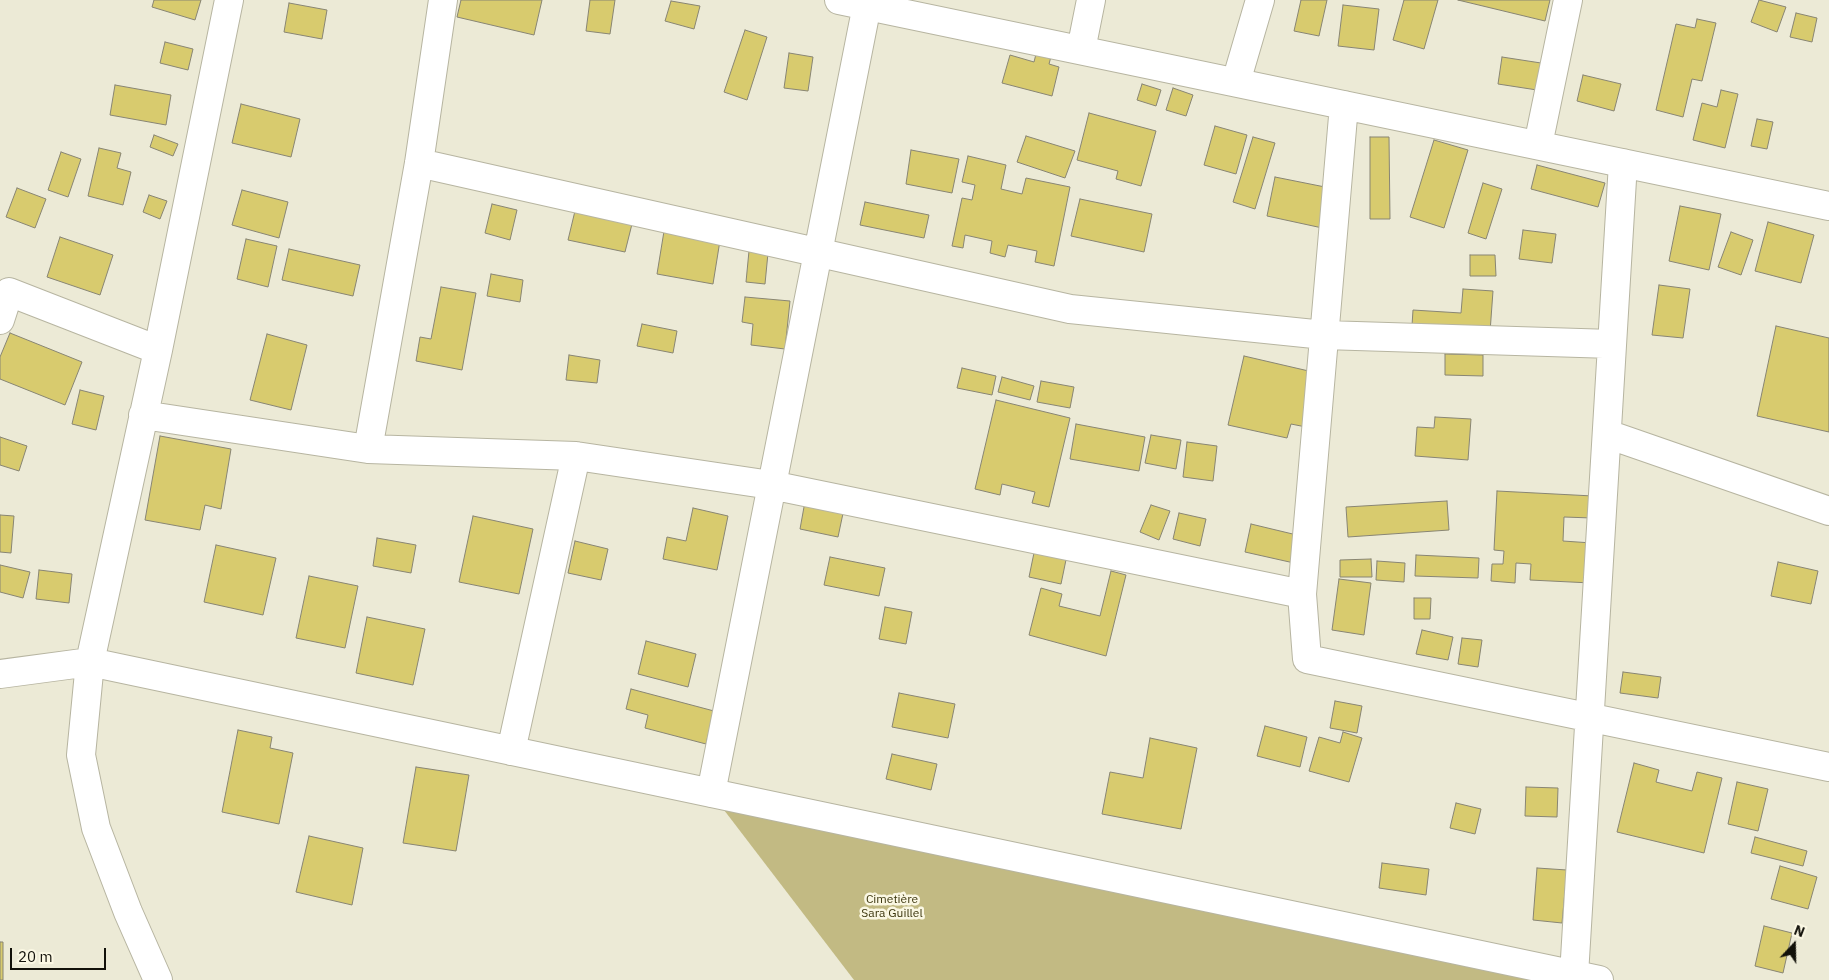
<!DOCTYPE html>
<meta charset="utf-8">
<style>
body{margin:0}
#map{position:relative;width:1829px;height:980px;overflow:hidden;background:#ecead6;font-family:"IBM Plex Sans",sans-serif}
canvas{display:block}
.north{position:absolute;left:1769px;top:920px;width:50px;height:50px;-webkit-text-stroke:4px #faf7e3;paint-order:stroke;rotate:21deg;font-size:14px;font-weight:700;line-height:20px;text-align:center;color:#12110a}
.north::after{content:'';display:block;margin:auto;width:18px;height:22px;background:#12110a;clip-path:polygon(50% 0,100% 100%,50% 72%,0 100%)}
.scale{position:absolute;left:10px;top:948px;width:96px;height:22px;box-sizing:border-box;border:2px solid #12110a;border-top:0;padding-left:6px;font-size:15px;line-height:18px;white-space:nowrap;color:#12110a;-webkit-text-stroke:4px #faf7e3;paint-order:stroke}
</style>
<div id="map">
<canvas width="1829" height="980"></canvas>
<div class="north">N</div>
<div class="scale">20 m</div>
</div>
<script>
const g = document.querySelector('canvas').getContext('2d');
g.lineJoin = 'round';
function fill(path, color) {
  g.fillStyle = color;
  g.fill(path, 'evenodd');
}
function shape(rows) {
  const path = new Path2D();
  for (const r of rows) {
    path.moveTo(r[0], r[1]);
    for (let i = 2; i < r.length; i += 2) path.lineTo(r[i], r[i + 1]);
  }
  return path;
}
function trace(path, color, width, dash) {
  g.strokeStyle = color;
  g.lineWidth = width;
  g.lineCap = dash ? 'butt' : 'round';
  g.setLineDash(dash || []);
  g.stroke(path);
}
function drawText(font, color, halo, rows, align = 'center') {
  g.font = font + ' "IBM Plex Sans",sans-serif';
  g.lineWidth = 5;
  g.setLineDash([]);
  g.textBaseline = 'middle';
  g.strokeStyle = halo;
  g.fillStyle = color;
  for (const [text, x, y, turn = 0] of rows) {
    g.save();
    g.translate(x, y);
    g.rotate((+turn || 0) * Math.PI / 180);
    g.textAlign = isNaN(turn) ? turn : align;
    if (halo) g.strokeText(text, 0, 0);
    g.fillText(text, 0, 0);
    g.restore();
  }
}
const green = shape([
 [711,793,1599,980,854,980]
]);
const building = shape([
 [154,0,201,0,195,20,152,7,154,0],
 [461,0,542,0,534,35,457,17,461,0],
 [590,0,615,0,610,34,586,31,590,0],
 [1301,0,1327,0,1319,36,1294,31,1301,0],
 [1404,0,1438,0,1424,49,1393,40,1404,0],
 [1458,0,1550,0,1545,21,1458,0],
 [1759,0,1786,7,1777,32,1751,22,1759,0],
 [671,1,700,6,694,29,665,21,671,1],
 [289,3,327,10,322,39,284,32,289,3],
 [1343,5,1379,9,1374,50,1338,46,1343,5],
 [1796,13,1817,18,1812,42,1790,37,1796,13],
 [1697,19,1716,23,1702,81,1692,79,1683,117,1656,110,1676,24,1695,28,1697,19],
 [745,30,767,37,747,100,724,92,745,30],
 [165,42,193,49,188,70,160,63,165,42],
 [1037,50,1052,53,1049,64,1059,67,1052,96,1002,83,1010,55,1034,62,1037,50],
 [789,53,813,57,808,91,784,88,789,53],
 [1502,57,1541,63,1537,90,1498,84,1502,57],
 [1583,75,1621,84,1614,111,1577,101,1583,75],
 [1142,84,1161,90,1156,106,1137,100,1142,84],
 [115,85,171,95,166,125,110,115,115,85],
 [1173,88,1193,95,1186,116,1166,110,1173,88],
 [1721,90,1738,94,1725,148,1693,140,1702,103,1717,107,1721,90],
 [241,104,300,119,291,157,232,143,241,104],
 [1089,113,1156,131,1141,186,1116,179,1118,171,1077,160,1089,113],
 [1757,119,1773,122,1767,149,1751,146,1757,119],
 [1215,126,1247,135,1236,174,1204,165,1215,126],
 [154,135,178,144,173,156,150,147,154,135],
 [1026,136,1075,151,1065,178,1017,162,1026,136],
 [1253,137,1275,143,1255,209,1233,202,1253,137],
 [1370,137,1389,137,1390,219,1370,219,1370,137],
 [1434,140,1468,150,1444,228,1410,217,1434,140],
 [99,148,121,153,117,168,131,172,123,205,88,196,99,148],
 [911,150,959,159,952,193,906,184,911,150],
 [61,152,81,159,68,197,48,190,61,152],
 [968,156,1006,165,1001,189,1022,194,1026,178,1070,187,1054,266,1035,262,1037,251,1008,245,1005,257,990,253,992,241,965,235,963,248,952,246,962,198,972,200,975,185,962,182,968,156],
 [1537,165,1605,183,1598,207,1531,189,1537,165],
 [1275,177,1335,189,1327,229,1267,216,1275,177],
 [1483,183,1502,189,1486,239,1468,233,1483,183],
 [17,188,46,199,35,228,6,217,17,188],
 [242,190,288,202,279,238,232,225,242,190],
 [149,195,167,201,160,219,143,212,149,195],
 [1080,199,1152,214,1144,252,1071,236,1080,199],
 [865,202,929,215,924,238,860,225,865,202],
 [492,204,517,210,510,240,485,233,492,204],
 [1680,206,1721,214,1709,270,1669,261,1680,206],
 [575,211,632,224,625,252,568,240,575,211],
 [666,219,722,228,713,284,657,274,666,219],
 [1768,222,1814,235,1801,283,1755,271,1768,222],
 [1523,230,1556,234,1552,263,1519,259,1523,230],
 [1731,232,1753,240,1741,275,1718,267,1731,232],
 [60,237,113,255,100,295,47,277,60,237],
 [246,239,277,246,268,287,237,279,246,239],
 [289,249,360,265,353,296,282,280,289,249],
 [749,251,768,253,765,284,746,282,749,251],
 [1470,255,1495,255,1496,276,1470,276,1470,255],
 [491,274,523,280,520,302,487,296,491,274],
 [1659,285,1690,289,1683,338,1652,335,1659,285],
 [441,287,476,293,462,370,416,361,420,337,431,339,441,287],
 [1463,289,1493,291,1489,346,1411,341,1413,310,1461,313,1463,289],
 [745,297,790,301,785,349,751,345,753,324,742,322,745,297],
 [642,324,677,331,673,353,637,346,642,324],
 [1776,326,1829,338,1829,432,1757,416,1776,326],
 [10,333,82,362,65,405,0,379,0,357,10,333],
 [267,334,307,345,291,410,250,400,267,334],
 [1445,354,1483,355,1483,376,1445,375,1445,354],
 [569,355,600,360,597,383,566,380,569,355],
 [1244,356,1313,372,1311,428,1291,424,1287,438,1228,425,1244,356],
 [962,368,996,376,992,395,957,388,962,368],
 [1002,377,1034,386,1030,400,998,392,1002,377],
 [1041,381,1074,387,1070,408,1037,402,1041,381],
 [80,390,104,396,96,430,72,424,80,390],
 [996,400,1070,418,1049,507,1032,503,1035,492,1002,484,1000,495,975,489,996,400],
 [1435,417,1471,419,1468,460,1415,456,1417,427,1434,428,1435,417],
 [1076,424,1145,437,1139,471,1070,459,1076,424],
 [1151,435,1181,440,1176,469,1145,463,1151,435],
 [160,436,231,449,221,509,205,505,200,530,145,520,160,436],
 [0,437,27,446,19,471,0,465,0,437],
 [1187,442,1217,446,1213,481,1183,477,1187,442],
 [1497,491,1593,496,1592,518,1564,517,1563,541,1592,543,1591,583,1530,580,1531,564,1516,563,1515,583,1491,581,1492,564,1503,564,1504,551,1494,550,1497,491],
 [806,496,845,504,838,537,800,529,806,496],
 [1447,501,1449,530,1348,537,1346,507,1447,501],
 [1151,505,1170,511,1159,540,1140,532,1151,505],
 [693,508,728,516,717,570,663,559,667,537,686,541,693,508],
 [1179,513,1206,519,1200,546,1173,539,1179,513],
 [0,515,14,516,11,553,0,552,0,515],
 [473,516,533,529,519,594,459,582,473,516],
 [1251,524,1301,536,1294,563,1245,552,1251,524],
 [377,538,416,545,411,573,373,566,377,538],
 [575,541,608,549,601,580,568,573,575,541],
 [216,545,276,558,263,615,204,602,216,545],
 [1035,548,1067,555,1061,584,1029,577,1035,548],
 [1416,555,1479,558,1478,578,1415,576,1416,555],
 [830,557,885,568,879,596,824,585,830,557],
 [1371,559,1372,577,1340,577,1340,560,1371,559],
 [1377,561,1405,563,1404,582,1376,580,1377,561],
 [1778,562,1818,571,1811,604,1771,596,1778,562],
 [0,565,30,572,23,598,0,592,0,565],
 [39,570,72,574,69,603,36,599,39,570],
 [1111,571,1126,575,1106,656,1029,635,1041,588,1062,594,1059,606,1100,616,1111,571],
 [309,576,358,586,345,648,296,638,309,576],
 [1339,579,1371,583,1364,635,1332,630,1339,579],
 [1414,598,1431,598,1430,619,1414,619,1414,598],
 [885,607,912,612,906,644,879,639,885,607],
 [367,617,425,629,413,685,356,673,367,617],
 [1422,630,1453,637,1448,660,1416,654,1422,630],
 [1462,638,1482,640,1478,667,1458,664,1462,638],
 [646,641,696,654,688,687,638,674,646,641],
 [1623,672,1661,677,1658,698,1620,693,1623,672],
 [631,689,714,711,706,744,645,728,648,715,626,709,631,689],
 [899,693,955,704,948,738,892,727,899,693],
 [1335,701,1362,706,1357,733,1330,728,1335,701],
 [1265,726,1307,737,1300,767,1257,756,1265,726],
 [238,730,272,737,270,748,293,753,279,824,222,812,238,730],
 [1343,732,1362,738,1349,782,1309,771,1319,737,1340,743,1343,732],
 [1150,738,1197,748,1181,829,1102,814,1110,772,1143,778,1150,738],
 [892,754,937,764,931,790,886,779,892,754],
 [1634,763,1659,770,1656,782,1692,791,1697,772,1722,778,1704,853,1617,832,1634,763],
 [416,767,469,775,456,851,403,843,416,767],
 [1737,782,1768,789,1758,831,1728,824,1737,782],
 [1526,787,1558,788,1557,817,1525,816,1526,787],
 [1456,803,1481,809,1475,834,1450,828,1456,803],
 [309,836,363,848,352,905,296,892,309,836],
 [1755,837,1807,851,1803,866,1751,853,1755,837],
 [1382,863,1429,869,1426,895,1379,888,1382,863],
 [1780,866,1817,877,1808,909,1771,899,1780,866],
 [1537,868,1567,870,1562,923,1533,920,1537,868],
 [1764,926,1792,933,1783,973,1755,966,1764,926],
 [0,942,3,942,3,980,0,980,0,942]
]);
const minor = shape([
 [839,0,1829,206],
 [1081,50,1091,0],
 [1236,82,1260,0],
 [1344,105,1302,594,1307,659,1829,767],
 [1538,145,1568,0],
 [419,163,1070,309,1324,335,1612,344],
 [0,320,9,292,158,350],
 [143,415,368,449,576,456,771,485,1302,594],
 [1607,434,1829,511],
 [368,449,419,163,443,0],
 [0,674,90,662,1599,980],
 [511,751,576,456],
 [711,793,868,0],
 [1574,975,1623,163],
 [158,980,128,912,96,828,81,755,90,662,158,350,229,0]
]);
const parkNames = [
 ["Cimetière",892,900],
 ["Sara Guillel",892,914]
];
fill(green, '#c2ba83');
fill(building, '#d8cb6e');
trace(building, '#888573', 1);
trace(minor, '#b7b5a1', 30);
trace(minor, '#fff', 28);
drawText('12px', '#3b350d', '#faf7e3', parkNames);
</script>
